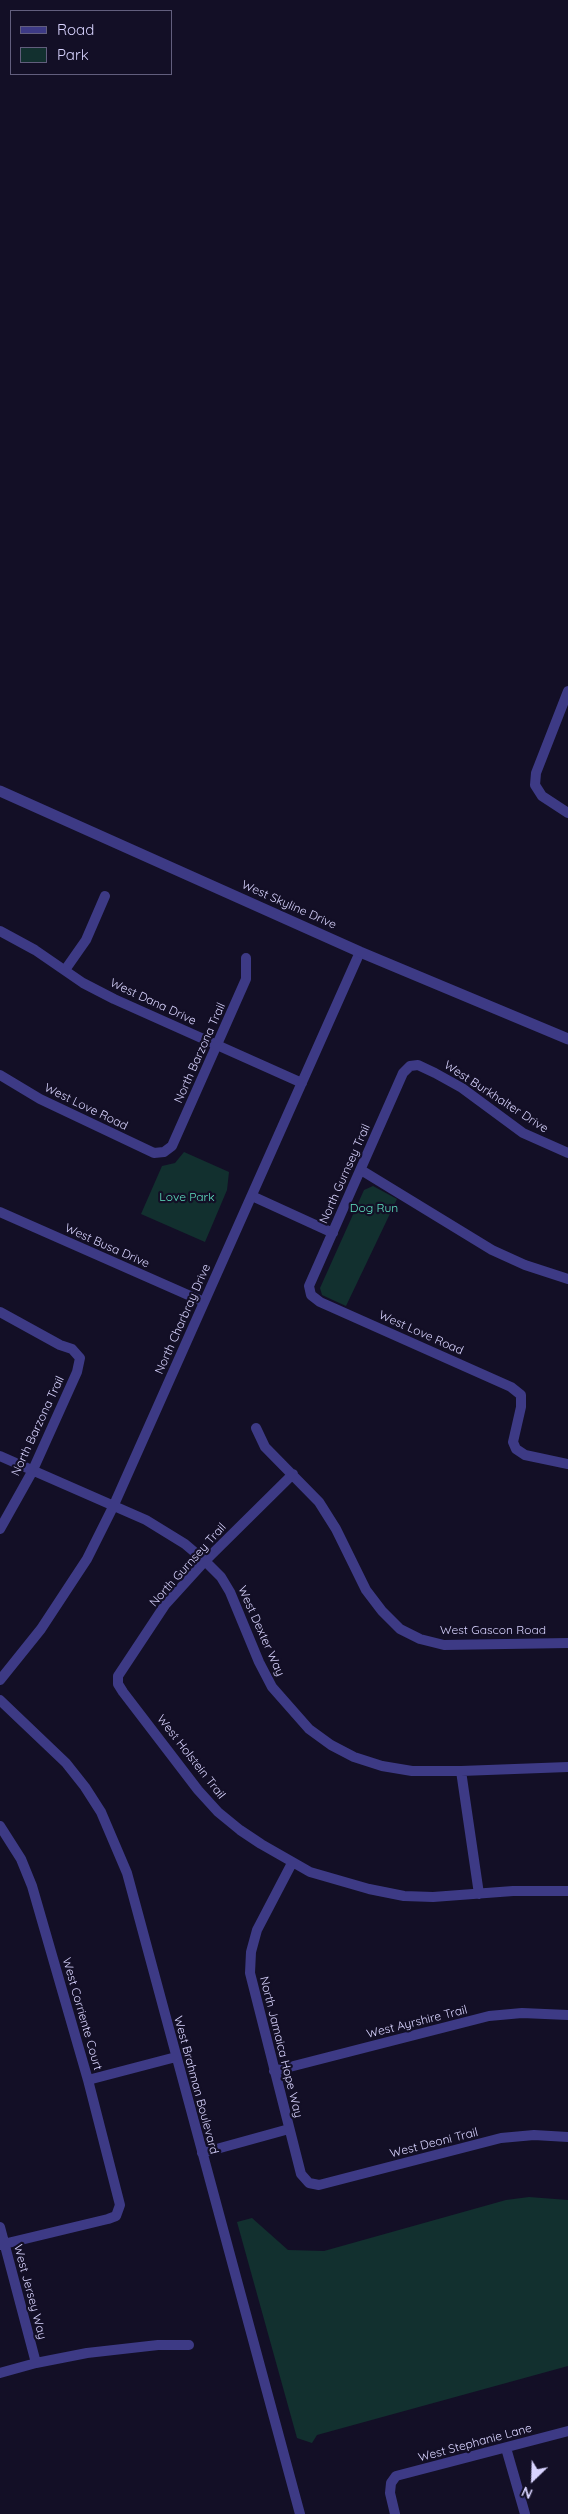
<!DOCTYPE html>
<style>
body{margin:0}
#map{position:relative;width:568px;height:2514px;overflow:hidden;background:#130f26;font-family:Quicksand,sans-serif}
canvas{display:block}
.legend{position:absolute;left:10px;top:10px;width:162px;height:65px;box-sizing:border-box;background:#130f26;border:1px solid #625e7d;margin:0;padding:6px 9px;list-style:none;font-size:15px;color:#d9d4ff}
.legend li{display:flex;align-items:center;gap:10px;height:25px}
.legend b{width:25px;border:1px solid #625e7d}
.north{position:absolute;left:508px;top:2454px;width:50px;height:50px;-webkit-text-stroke:4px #130f26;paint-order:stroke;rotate:204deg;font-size:14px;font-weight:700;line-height:20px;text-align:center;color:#d9d4ff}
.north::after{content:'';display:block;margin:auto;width:18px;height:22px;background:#d9d4ff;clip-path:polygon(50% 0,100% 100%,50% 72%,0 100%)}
</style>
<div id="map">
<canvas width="568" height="2514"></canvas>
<ul class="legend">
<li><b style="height:6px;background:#3d3a85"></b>Road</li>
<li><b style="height:14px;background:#12302f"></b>Park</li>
</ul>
<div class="north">N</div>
</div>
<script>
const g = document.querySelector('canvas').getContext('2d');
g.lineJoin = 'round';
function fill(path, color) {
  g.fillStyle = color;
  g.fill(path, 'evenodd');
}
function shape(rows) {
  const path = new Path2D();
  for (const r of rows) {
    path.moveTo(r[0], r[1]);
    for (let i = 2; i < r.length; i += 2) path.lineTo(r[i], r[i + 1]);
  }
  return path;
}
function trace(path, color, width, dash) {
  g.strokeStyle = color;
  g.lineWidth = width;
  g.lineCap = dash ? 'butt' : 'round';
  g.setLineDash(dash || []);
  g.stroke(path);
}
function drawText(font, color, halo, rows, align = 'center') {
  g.font = font + ' Quicksand,sans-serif';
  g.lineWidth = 4.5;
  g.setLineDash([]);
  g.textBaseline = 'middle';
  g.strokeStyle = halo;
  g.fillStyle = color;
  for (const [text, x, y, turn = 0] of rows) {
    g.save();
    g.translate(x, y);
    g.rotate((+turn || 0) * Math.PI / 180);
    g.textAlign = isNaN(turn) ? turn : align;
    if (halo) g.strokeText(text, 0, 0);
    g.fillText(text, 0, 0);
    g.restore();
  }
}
const green = shape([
 [184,1152,229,1172,227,1190,205,1242,141,1214,162,1166,175,1163],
 [373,1186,397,1199,346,1306,322,1295,320,1288,364,1190],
 [529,2197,568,2200,568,2366,317,2435,312,2443,297,2438,237,2222,252,2218,288,2250,324,2251,506,2200]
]);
const minor = shape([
 [568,691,536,773,535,785,542,796,568,813],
 [0,931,35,950,83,983,114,999,302,1083],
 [65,970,86,940,105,896],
 [0,1075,40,1099,154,1153,164,1152,172,1146,246,979,246,958],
 [568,1153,523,1133,462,1088,435,1073,418,1065,410,1066,403,1073,309,1286,311,1295,320,1302,511,1387,521,1395,521,1407,513,1442,516,1449,525,1455,568,1464],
 [361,1170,492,1250,525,1265,568,1279],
 [252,1196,333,1233],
 [0,1212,204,1302],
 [0,1312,60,1345,72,1349,80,1358,77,1372,32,1472,0,1529],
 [256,1428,265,1447,319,1502,336,1529,366,1590,382,1611,400,1629,420,1639,444,1645,568,1643],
 [0,1456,146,1520,185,1544,205,1561,221,1577,230,1592,259,1662,272,1687,309,1729,331,1745,354,1757,382,1766,412,1771,461,1771,568,1767],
 [293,1474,205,1561,165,1605,118,1676,118,1684,123,1692,198,1790,218,1812,240,1830,261,1844,310,1872,369,1889,404,1896,433,1897,513,1891,568,1891],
 [0,1680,41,1629,87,1559,113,1507,360,952],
 [0,1700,66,1763,85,1787,101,1812,127,1873,300,2514],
 [461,1771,479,1894],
 [0,1826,21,1859,32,1886,88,2080,120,2205,116,2216,108,2219,0,2245],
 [292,1863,257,1930,251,1952,250,1973,301,2174,309,2183,319,2185,501,2138,534,2135,568,2137],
 [274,2071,489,2016,522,2013,568,2015],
 [88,2080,176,2057],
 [202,2153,289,2129],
 [0,2227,36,2363],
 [0,2373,36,2363,87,2353,158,2345,189,2345],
 [506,2448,525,2514],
 [395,2514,390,2493,391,2483,396,2476,568,2431]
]);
const tertiary = shape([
 [0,791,360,952,568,1039]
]);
const streetNames = [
 ["West Skyline Drive",289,905,24],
 ["West Dana Drive",153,1002,25],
 ["North Barzona Trail",200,1053,-66],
 ["West Burkhalter Drive",496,1097,33],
 ["West Love Road",86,1107,26],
 ["North Gurnsey Trail",345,1174,-66],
 ["West Busa Drive",107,1246,24],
 ["North Charbray Drive",183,1319,-66],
 ["West Love Road",421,1333,24],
 ["North Barzona Trail",38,1426,-65],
 ["North Gurnsey Trail",188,1565,-48],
 ["West Gascon Road",493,1630],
 ["West Dexter Way",261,1631,66],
 ["West Holstein Trail",191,1757,52],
 ["West Corriente Court",82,2014,74],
 ["West Ayrshire Trail",417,2022,-14],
 ["North Jamaica Hope Way",281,2047,76],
 ["West Brahman Boulevard",196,2085,75],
 ["West Deoni Trail",434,2143,-14],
 ["West Jersey Way",30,2292,75],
 ["West Stephanie Lane",475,2443,-15]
];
const parkNames = [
 ["Love Park",187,1197],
 ["Dog Run",374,1208]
];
fill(green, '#12302f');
trace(minor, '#3d3a85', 10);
trace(tertiary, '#3d3a85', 11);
drawText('12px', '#d9d4ff', '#130f26', streetNames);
drawText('12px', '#5fe0c0', '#130f26', parkNames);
</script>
